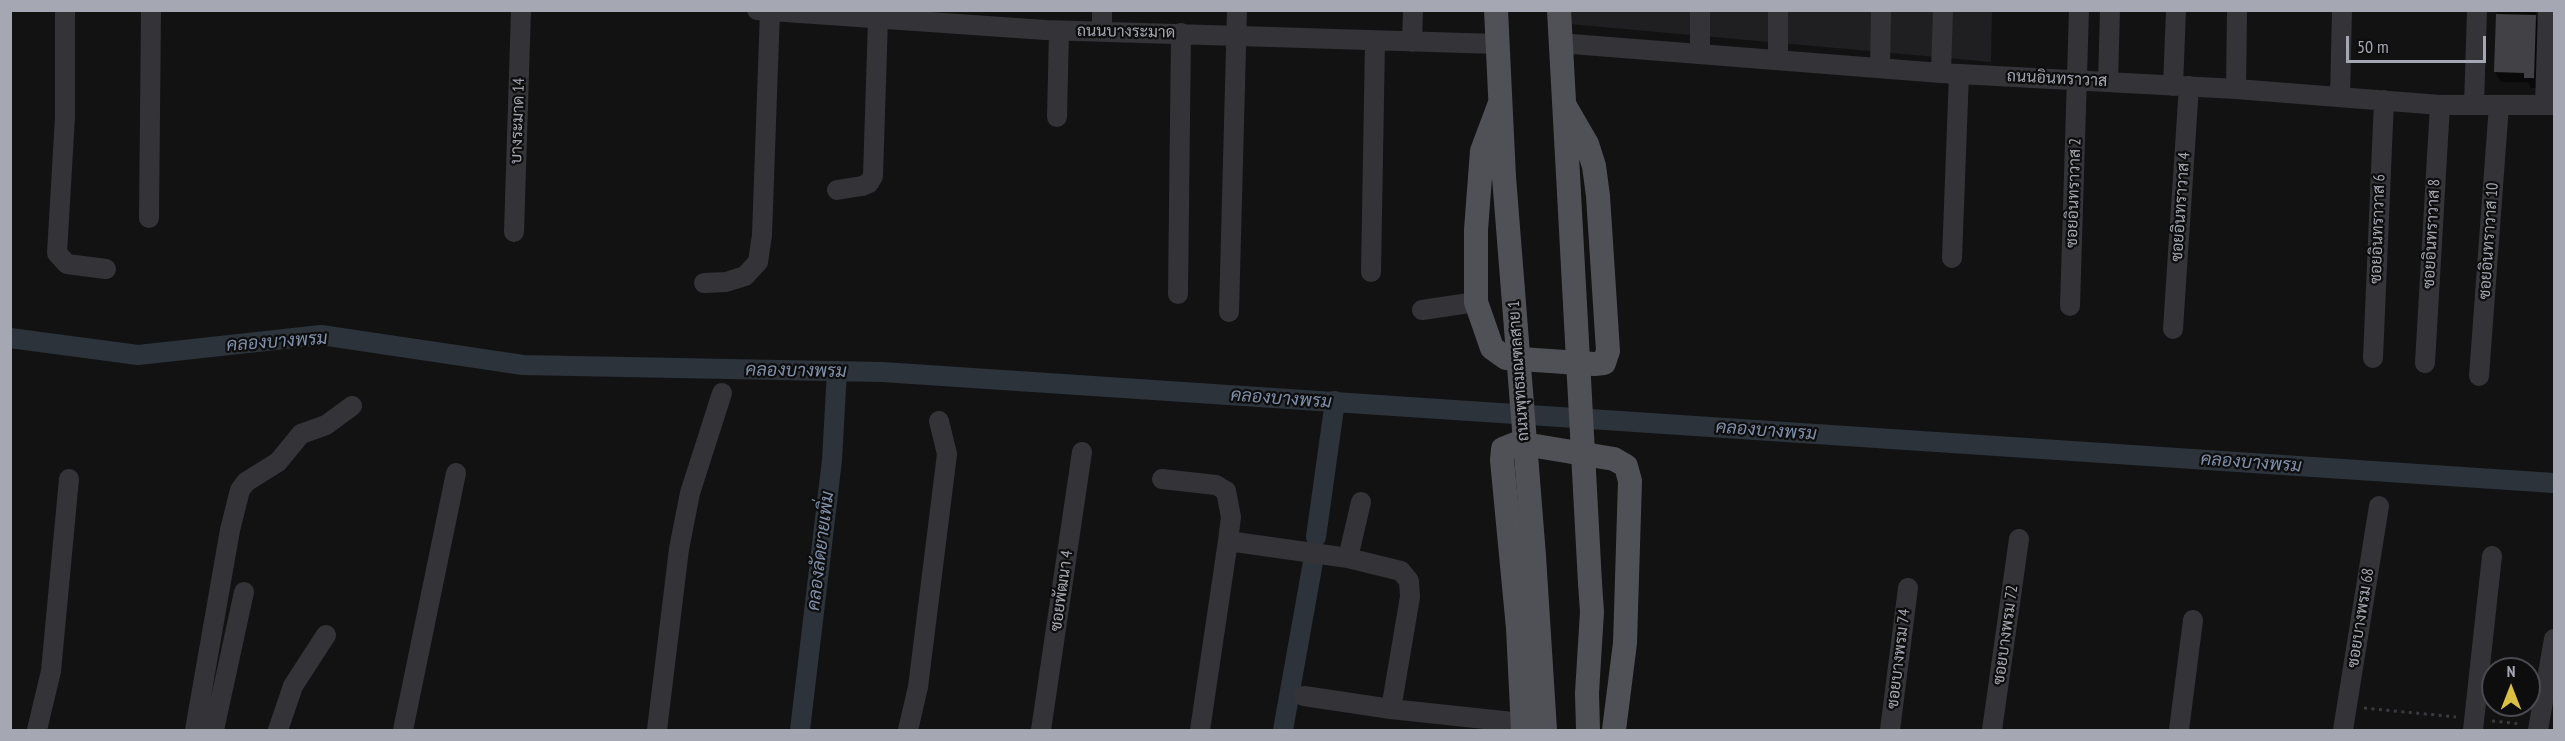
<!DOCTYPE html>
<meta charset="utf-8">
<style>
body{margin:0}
#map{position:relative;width:2565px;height:741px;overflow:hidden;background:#121213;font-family:"PT Sans Narrow",sans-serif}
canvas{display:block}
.frame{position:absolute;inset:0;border:12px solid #a5a7b2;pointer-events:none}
.north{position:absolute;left:2481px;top:657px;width:60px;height:60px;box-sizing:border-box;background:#0d0d0e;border:2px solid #4a4b50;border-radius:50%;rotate:0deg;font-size:16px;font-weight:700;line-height:24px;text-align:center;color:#a5a7b2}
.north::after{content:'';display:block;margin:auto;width:21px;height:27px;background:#dabf43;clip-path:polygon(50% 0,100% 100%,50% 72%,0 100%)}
.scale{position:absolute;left:2346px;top:36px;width:140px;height:27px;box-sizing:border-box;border:3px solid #a5a7b2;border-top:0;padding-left:8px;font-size:18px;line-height:21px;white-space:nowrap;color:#a5a7b2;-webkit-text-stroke:4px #0d0d0e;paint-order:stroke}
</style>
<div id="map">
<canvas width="2565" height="741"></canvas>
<div class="frame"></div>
<div class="north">N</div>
<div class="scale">50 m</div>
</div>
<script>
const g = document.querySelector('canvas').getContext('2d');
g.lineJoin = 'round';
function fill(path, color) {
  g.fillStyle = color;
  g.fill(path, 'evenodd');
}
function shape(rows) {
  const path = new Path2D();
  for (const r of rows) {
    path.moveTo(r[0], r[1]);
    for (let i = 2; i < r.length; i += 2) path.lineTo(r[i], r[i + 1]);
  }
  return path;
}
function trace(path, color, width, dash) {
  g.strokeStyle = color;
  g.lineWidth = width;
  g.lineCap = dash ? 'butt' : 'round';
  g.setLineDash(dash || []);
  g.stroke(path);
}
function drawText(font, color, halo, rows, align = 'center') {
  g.font = font + ' "PT Sans Narrow",Sarabun,sans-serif';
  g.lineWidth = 4.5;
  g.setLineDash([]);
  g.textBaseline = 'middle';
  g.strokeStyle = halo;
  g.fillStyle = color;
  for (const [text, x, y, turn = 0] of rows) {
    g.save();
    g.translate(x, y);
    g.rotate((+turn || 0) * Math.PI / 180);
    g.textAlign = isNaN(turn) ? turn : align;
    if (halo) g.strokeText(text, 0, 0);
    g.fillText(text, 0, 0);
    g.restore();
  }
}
const built = shape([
 [1569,11,1992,11,1991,62,1569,24]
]);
const shadow = shape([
 [2497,10,2536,10,2536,18,2541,26,2539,88,2531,88,2528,82,2501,82,2495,72]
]);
const canal = shape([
 [10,338,138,355,321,335,523,365,882,372,2554,483],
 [1316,537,1335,401],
 [800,730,832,460,837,371],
 [1283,730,1313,562]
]);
const building = shape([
 [2496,14,2536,15,2534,78,2524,78,2524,73,2494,72]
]);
const path = shape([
 [2364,708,2456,717],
 [2492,721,2521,724]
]);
const minor = shape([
 [65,10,65,117,57,253,67,264,106,269],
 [757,10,1045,30,1497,44],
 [1102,10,1102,31],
 [1700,10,1700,53],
 [1412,42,1413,10],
 [1559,43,1941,73,2236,89,2440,105,2554,105],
 [1778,59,1778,10],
 [1880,68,1881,10],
 [1941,73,1943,10],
 [2108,82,2110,10],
 [2173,86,2176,10],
 [2236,89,2237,10],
 [2340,97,2342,10],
 [2474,105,2477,10],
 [2545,105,2548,10],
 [1057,117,1059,31],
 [837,190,862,186,869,183,873,176,878,19],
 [149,218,151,10],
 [514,232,521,10],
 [1952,258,1959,74],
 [1371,272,1375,41],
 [704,283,726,282,745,276,758,262,762,235,770,11],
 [1178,294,1181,33],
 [2070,306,2079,10],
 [1422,310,1476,302],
 [1229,312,1237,10],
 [2173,329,2189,86],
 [2373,358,2384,100],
 [2425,363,2440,105],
 [2479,376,2499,105],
 [1162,479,1216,485,1226,491,1231,517,1228,541],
 [1348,558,1361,502],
 [1304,696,1391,709,1522,723],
 [37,730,51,671,69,479],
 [195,730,230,530,240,490,246,482,278,462,301,434,326,425,352,406],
 [214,730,244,592],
 [278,730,293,686,326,635],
 [403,730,456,473],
 [657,730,679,549,690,493,722,393],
 [908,730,918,687,947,454,939,421],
 [1041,730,1082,452],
 [1200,730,1228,541,1348,558,1401,571,1409,581,1410,597,1391,709],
 [1890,730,1908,588],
 [1992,730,2019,539],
 [2179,730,2193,620],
 [2343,730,2379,506],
 [2473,730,2492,556],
 [2538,730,2554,639]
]);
const major = shape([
 [1496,10,1504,177],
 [1559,10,1569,193],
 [1500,103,1482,151,1476,230,1476,302,1492,348,1506,358,1594,364,1604,363,1608,351,1598,196,1594,166,1587,144,1565,106],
 [1534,556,1545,730],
 [1523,730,1518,628,1502,460,1503,449,1518,443,1614,459,1626,466,1630,481,1625,643,1614,730],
 [1588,730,1587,693,1592,612,1590,583]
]);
const majorBridge = shape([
 [1504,177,1534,556],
 [1569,193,1590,583]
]);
const streetNames = [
 ["ถนนบางระมาด",1126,32,1],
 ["ถนนอินทราวาส",2057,79,3],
 ["บางระมาด 14",518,121,-88],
 ["ซอยอินทราวาส 2",2074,193,-88],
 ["ซอยอินทราวาส 4",2181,207,-86],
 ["ซอยอินทราวาส 6",2378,229,-88],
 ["ซอยอินทราวาส 8",2432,234,-87],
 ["ซอยอินทราวาส 10",2489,241,-86],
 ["ถนนพุทธมณฑลสาย 1",1519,371,-94],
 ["ซอยพัฒนา 4",1062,591,-82],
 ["ซอยบางพรม 68",2361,618,-81],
 ["ซอยบางพรม 72",2006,635,-82],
 ["ซอยบางพรม 74",1899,659,-83]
];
const waterNames = [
 ["คลองบางพรม",277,342,-4],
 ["คลองบางพรม",796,371,1],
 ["คลองบางพรม",1281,399,4],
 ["คลองบางพรม",1766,431,4],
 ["คลองบางพรม",2251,463,4],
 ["คลองลัดยายเพิ่ม",821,551,-83]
];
fill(built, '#1f1e20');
fill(shadow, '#0007');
trace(canal, '#2d333a', 20);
fill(building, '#424246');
trace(path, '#3a3a3f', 3, [3, 4.5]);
trace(minor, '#343438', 20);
trace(major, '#505057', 24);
trace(majorBridge, '#505057', 24);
drawText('16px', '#a5a7b2', '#0d0d0e', streetNames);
drawText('italic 18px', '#8090aa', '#0d0d0e', waterNames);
</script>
